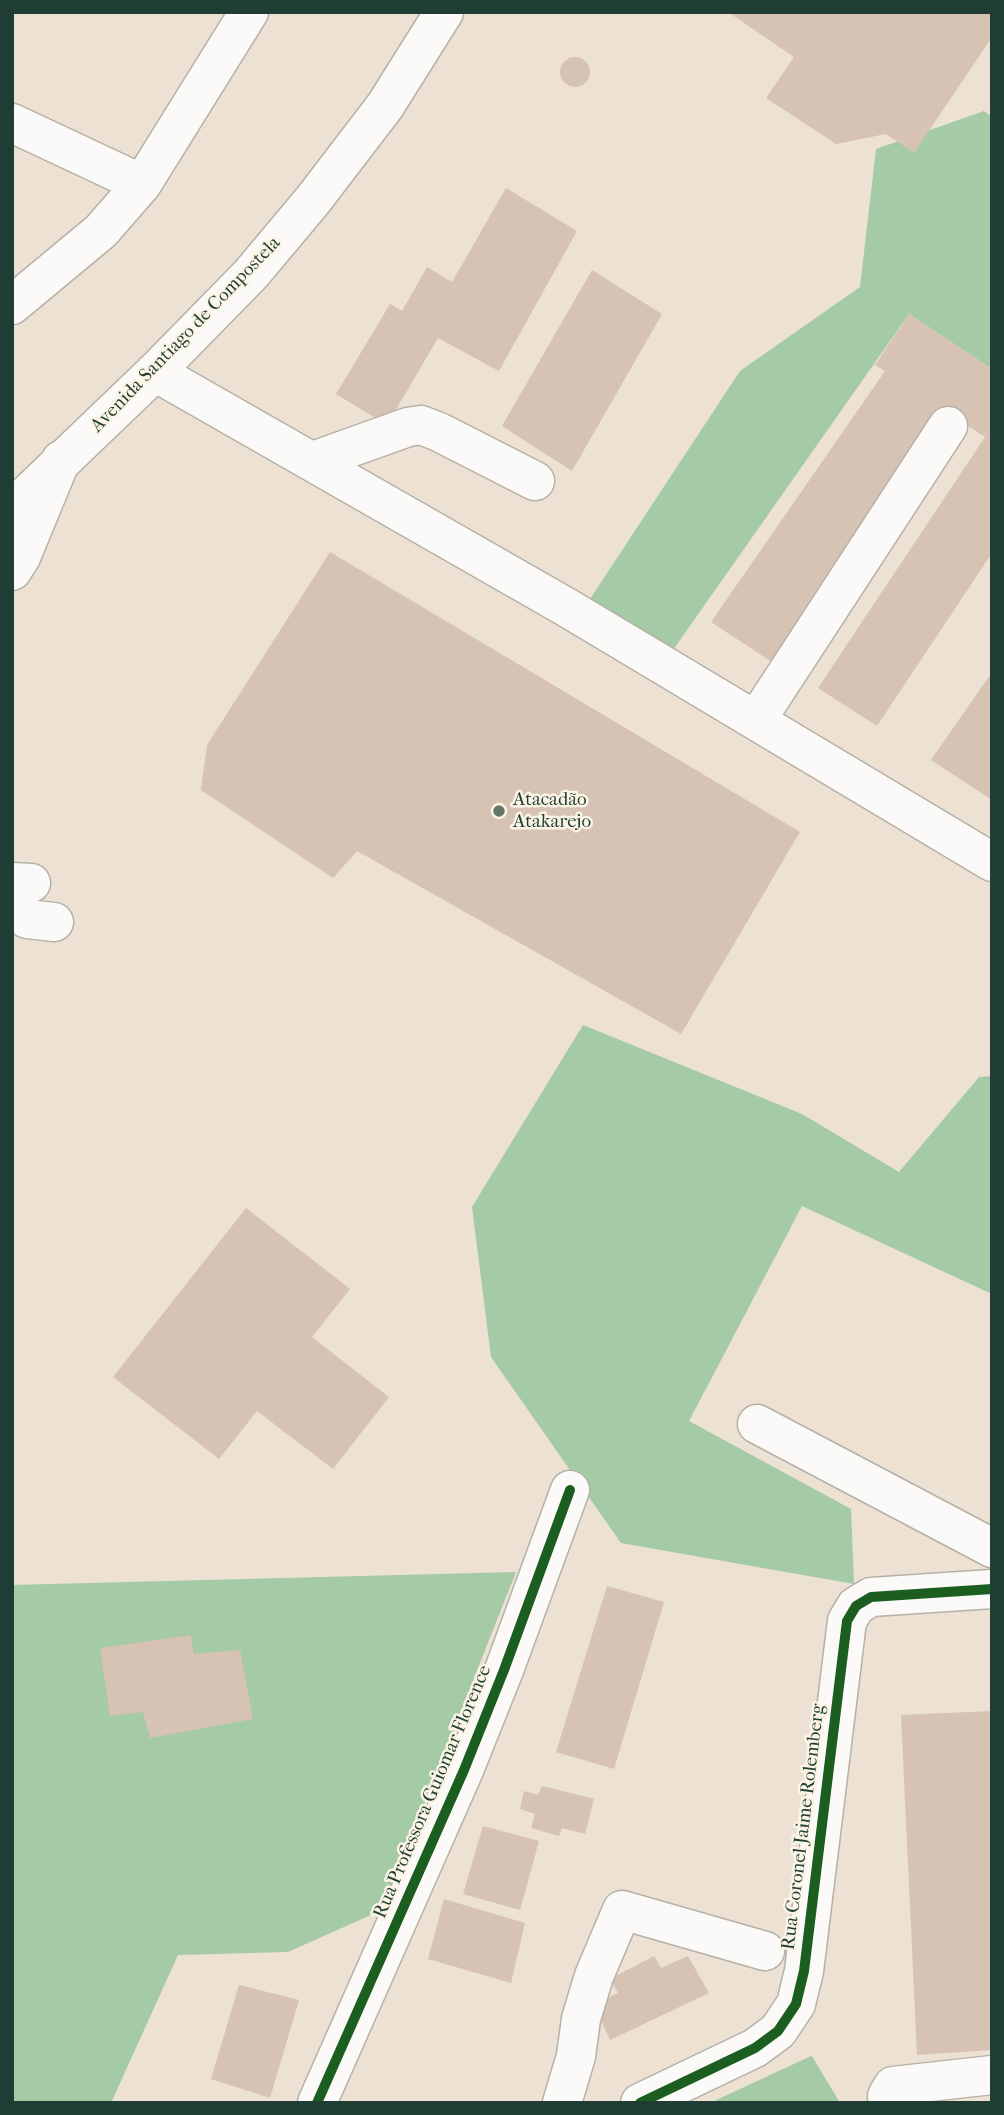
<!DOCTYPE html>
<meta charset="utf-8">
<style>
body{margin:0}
#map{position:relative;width:1004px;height:2115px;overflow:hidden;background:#ece1d2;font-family:"IM FELL French Canon",serif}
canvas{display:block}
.frame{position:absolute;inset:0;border:14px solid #1f3d34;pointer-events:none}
</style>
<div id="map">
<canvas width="1004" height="2115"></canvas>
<div class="frame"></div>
</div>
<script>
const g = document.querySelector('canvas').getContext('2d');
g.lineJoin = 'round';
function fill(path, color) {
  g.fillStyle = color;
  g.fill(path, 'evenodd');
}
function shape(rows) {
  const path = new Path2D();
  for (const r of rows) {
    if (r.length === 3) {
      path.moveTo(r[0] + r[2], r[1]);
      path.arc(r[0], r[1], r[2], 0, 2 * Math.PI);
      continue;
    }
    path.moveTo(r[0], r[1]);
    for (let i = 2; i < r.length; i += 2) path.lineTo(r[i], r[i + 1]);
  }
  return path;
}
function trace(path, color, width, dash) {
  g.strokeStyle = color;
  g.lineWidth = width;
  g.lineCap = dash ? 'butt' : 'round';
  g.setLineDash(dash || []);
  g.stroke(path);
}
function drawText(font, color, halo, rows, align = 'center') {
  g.font = font + ' "IM FELL French Canon",serif';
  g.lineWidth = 5;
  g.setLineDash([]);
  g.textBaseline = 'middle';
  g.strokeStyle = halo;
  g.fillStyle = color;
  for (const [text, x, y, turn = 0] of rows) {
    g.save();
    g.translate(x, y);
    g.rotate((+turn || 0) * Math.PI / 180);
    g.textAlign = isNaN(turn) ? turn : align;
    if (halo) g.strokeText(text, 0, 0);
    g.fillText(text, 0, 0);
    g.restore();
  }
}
const forest = shape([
 [984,111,992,117,992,369,909,314,673,650,590,599,740,371,860,287,876,149],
 [583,1025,802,1114,899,1172,979,1077,992,1076,992,1294,802,1206,689,1421,851,1509,854,1584,621,1543,491,1357,472,1207],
 [516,1572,382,1910,288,1952,178,1955,111,2103,12,2103,12,1585],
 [812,2056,840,2103,710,2103,811,2056]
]);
const building = shape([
 [728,12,992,12,992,37,914,153,886,134,836,144,766,98,794,57],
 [575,72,15],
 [506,188,577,231,499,371,438,338,387,425,336,394,390,304,402,311,427,267,452,282],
 [592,270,662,314,572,471,502,426],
 [909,314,992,369,992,553,877,726,818,688,985,437,947,412,775,664,711,622,885,371,875,365],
 [330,552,800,832,681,1034,357,851,333,878,201,790,207,745],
 [992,672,992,800,931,760],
 [246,1208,350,1289,312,1337,389,1397,333,1469,257,1411,219,1459,113,1377],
 [607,1586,664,1602,614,1769,556,1752],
 [191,1635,194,1654,240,1650,253,1719,150,1738,143,1712,110,1716,100,1648],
 [992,1711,992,2050,917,2055,901,1715],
 [542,1786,594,1799,585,1834,562,1828,559,1836,531,1828,535,1814,520,1809,524,1791,538,1795],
 [483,1826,539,1841,520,1910,463,1894],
 [444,1899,525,1923,511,1983,428,1959],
 [654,1956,661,1968,688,1956,709,1993,610,2040,594,2005,618,1993,610,1979],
 [239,1985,299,2000,270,2098,211,2079]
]);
const minor = shape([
 [12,123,142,184],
 [12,305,101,231,142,184,249,12],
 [155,372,566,607,992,862],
 [313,461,408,427,421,425,439,432,535,481],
 [12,571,21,557,61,460],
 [757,719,948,426],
 [12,882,31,883],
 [12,910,27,919,54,922],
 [757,1424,992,1548],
 [317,2103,464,1770,504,1670,570,1490],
 [562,2103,576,2056,581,2019,594,1976,622,1910,765,1951],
 [640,2103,755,2048,778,2031,796,2004,804,1971,847,1621,856,1606,871,1597,992,1589],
 [888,2103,887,2096,893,2086,992,2075]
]);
const major = shape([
 [12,509,155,372,251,274,313,200,385,106,444,12]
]);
const cycleway = shape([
 [317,2103,464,1770,504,1670,570,1490],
 [640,2103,755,2048,778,2031,796,2004,804,1971,847,1621,856,1606,871,1597,992,1589]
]);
const markers = [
 [499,811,7,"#67766b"]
];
const streetNames = [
 ["Avenida Santiago de Compostela",186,335,-46],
 ["Rua Professora Guiomar Florence",433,1792,-67],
 ["Rua Coronel Jaime Rolemberg",804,1827,-83]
];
const poiNames = [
 ["Atacadão",513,800],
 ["Atakarejo",513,822]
];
fill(forest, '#a4caa6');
fill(building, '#d6c3b4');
trace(minor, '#b5b1a7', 41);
trace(major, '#b5b1a7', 41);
trace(minor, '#fcfaf8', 38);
trace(major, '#fcfaf8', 38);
trace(cycleway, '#1b5e20', 10);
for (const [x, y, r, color] of markers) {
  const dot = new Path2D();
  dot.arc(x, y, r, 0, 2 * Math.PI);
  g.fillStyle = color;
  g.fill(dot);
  trace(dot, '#fcf5e5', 2.5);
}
drawText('19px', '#1f3d34', '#fcf5e5', streetNames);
drawText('19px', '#1f3d34', '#fcf5e5', poiNames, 'left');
</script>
